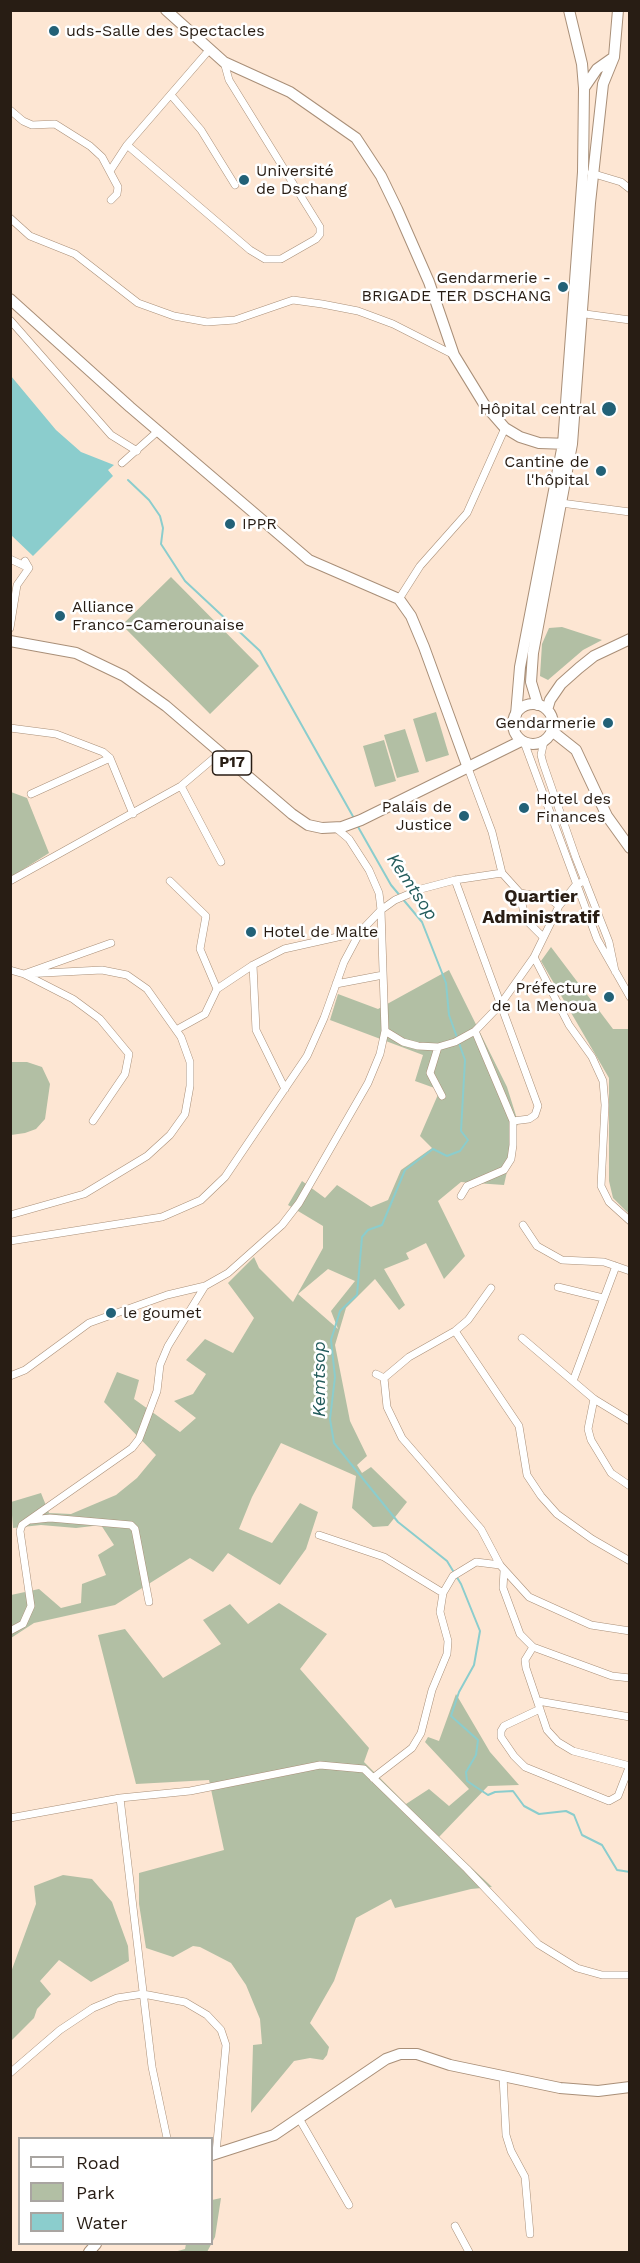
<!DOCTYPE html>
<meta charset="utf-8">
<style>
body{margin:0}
#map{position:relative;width:640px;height:2263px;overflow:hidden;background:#fde6d3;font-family:"Work Sans",sans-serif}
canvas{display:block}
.frame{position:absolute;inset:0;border:12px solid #281d14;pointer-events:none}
.legend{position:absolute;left:18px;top:2137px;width:195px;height:108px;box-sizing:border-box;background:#fff;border:2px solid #a9a5a1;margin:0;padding:8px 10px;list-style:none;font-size:18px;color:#281d14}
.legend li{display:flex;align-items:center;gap:12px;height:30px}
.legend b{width:30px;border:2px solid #a9a5a1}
</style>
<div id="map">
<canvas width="640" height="2263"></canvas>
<div class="frame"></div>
<ul class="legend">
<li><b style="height:8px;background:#fff"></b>Road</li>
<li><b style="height:16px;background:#b2bfa4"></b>Park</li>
<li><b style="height:16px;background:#8bcdcd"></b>Water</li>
</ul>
</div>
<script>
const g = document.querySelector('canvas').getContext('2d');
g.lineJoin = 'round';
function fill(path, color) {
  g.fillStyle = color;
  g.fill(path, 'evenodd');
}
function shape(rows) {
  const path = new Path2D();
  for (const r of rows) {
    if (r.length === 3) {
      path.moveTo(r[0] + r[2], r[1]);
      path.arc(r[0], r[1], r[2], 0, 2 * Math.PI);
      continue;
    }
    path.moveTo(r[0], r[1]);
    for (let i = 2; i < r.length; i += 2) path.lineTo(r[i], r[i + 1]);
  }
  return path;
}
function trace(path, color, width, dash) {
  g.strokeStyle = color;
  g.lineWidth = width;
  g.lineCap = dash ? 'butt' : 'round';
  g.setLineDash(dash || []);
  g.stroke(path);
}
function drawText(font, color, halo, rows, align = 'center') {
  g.font = font + ' "Work Sans",sans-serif';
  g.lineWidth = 5;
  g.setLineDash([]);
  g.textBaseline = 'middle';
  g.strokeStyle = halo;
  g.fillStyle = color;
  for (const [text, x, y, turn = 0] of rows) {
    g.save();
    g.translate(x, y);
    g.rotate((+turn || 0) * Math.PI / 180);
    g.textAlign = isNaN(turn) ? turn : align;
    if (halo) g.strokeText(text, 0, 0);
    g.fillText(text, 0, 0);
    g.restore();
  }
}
const green = shape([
 [171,577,259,666,210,714,122,625],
 [562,627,602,640,583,650,548,680,540,676,542,644,549,628],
 [436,712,449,755,426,762,413,719],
 [405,729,419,772,397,778,384,735],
 [384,740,396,781,375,787,363,746],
 [11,792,27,798,49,853,11,877],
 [551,947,613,1029,629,1029,629,1214,613,1198,609,1181,609,1078,541,961],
 [449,970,507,1087,518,1122,504,1185,461,1182,438,1201,465,1256,444,1279,426,1243,406,1253,409,1259,384,1269,405,1305,399,1310,375,1279,346,1308,335,1345,350,1421,367,1456,357,1465,362,1473,371,1467,407,1502,388,1526,373,1527,352,1508,356,1476,281,1443,252,1497,239,1529,272,1543,300,1503,318,1512,306,1549,280,1585,228,1553,213,1572,190,1558,115,1605,34,1623,11,1638,11,1595,39,1589,61,1608,81,1603,82,1584,106,1575,98,1555,114,1545,101,1525,76,1528,41,1525,13,1528,11,1502,41,1493,49,1513,71,1514,116,1495,137,1478,156,1455,104,1402,117,1372,139,1380,134,1399,180,1432,196,1418,174,1401,193,1394,206,1374,186,1360,205,1339,233,1353,254,1318,228,1283,254,1257,259,1268,293,1302,323,1248,323,1226,288,1205,302,1181,325,1198,337,1185,371,1207,388,1200,401,1170,432,1148,420,1136,440,1090,415,1081,423,1055,330,1020,338,994,378,1009],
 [328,1269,355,1281,331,1311,338,1329,298,1294],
 [11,1062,27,1062,42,1067,50,1084,45,1119,36,1129,25,1133,11,1135],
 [279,1603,327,1634,300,1669,369,1748,364,1762,406,1804,429,1789,449,1806,469,1789,425,1742,428,1737,439,1741,456,1694,490,1752,519,1785,488,1786,439,1837,492,1887,471,1889,395,1908,391,1899,356,1918,334,1981,310,2023,329,2047,327,2055,323,2060,310,2058,294,2061,251,2113,253,2045,262,2044,260,2019,246,1985,231,1963,200,1947,193,1946,173,1957,146,1948,139,1904,139,1873,224,1850,209,1780,136,1784,98,1635,125,1629,163,1678,221,1644,203,1620,230,1604,248,1624],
 [63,1875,92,1879,112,1902,128,1946,129,1961,91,1982,59,1960,40,1981,51,1994,37,2009,34,2018,11,2041,11,1972,36,1904,34,1886],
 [221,2198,215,2237,207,2252,174,2252,185,2249,186,2244,212,2244,212,2200]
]);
const water = shape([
 [11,376,56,430,81,452,114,465,108,470,113,476,33,556,11,535]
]);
const stream = shape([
 [128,480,149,500,160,516,163,528,161,544,185,581,260,651,355,820],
 [357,825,391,885,422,922,446,983,449,1015,465,1060,461,1131,468,1140,460,1151,447,1156,433,1149,405,1170,382,1225,368,1230,362,1237,357,1295,340,1311,331,1340,335,1377,330,1419,334,1443,398,1522,447,1561,461,1584,480,1631,474,1665,459,1692,451,1716,478,1740,476,1755,466,1772,467,1781,488,1795,495,1792,513,1791,524,1806,539,1814,566,1811,574,1815,582,1835,602,1845,617,1870,630,1872]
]);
const street = shape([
 [171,95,201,130,235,185],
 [10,110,23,121,32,125,55,124,90,146,102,157,118,187,117,194,111,200],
 [127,145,250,250,265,259,281,259,316,239,320,234,320,227,229,80,224,62],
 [110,171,127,145,210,49],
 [591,173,621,182,630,189],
 [10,218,30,236,75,254,138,303,174,316,207,322,235,320,293,300,322,304,358,311,393,324,454,355],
 [578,313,630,320],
 [10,320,111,435,137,451],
 [122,463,158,431],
 [561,503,630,512],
 [10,559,29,568],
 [399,599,420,566,467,513,505,428],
 [10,628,17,585,29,568,25,561],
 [10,728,56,734,103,752,110,758,133,814],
 [544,741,541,755,543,763,576,858,609,942,615,971],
 [524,742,597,939,630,997],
 [181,786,221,862],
 [31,794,110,758],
 [502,873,520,893,525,919,542,936],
 [455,880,538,1106,535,1115,529,1119,513,1121],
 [10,881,181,786,220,753],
 [170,881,206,916,200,949,217,989],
 [520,893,549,898,559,906],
 [534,957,569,1025,592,1057,603,1081,605,1105,601,1186,609,1202,630,1221],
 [253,965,256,1030,285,1089],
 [10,970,24,974,102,970,127,975,147,989,181,1037,190,1062,190,1086,185,1114,170,1135,147,1156,84,1194,10,1215],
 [336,984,383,975],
 [176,1030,205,1014,217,989,253,965,284,949,360,932],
 [385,1031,403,1042,418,1046,438,1047,455,1042,475,1031,500,1005,534,957,559,906,575,886,585,880],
 [438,1047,430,1073,442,1096],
 [93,1121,125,1074,129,1054,100,1019,73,999,24,974,111,943],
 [461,1196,467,1186,504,1170,511,1159,513,1145,513,1121,475,1031],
 [523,1225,537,1246,562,1260,604,1262,630,1271],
 [10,1241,162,1217,201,1200,225,1177,307,1056,324,1018,344,962,360,932,381,910,379,893,369,870,349,839,336,828],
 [558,1287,603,1298],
 [455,1331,519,1426,527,1475,541,1496,557,1514,592,1539,630,1561],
 [522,1338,594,1399,630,1421],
 [376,1374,384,1378,387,1407,402,1438,481,1529,500,1565,529,1597,591,1625,630,1631],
 [10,1376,25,1370,89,1323,167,1295,205,1286,228,1273,282,1225,299,1203,368,1083,380,1054,385,1031,381,910,395,900,421,889,455,880,502,873,492,832,468,768],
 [384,1378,409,1357,455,1331,468,1320,491,1288],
 [573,1381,616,1266],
 [594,1399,588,1429,591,1440,611,1473,630,1486],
 [31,1520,50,1518,131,1525,135,1529,149,1602],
 [319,1535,384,1557,443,1593],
 [504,1571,503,1588,520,1634,533,1647,612,1676,630,1678],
 [10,1631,23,1624,31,1606,20,1531,22,1525,132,1448,139,1439,157,1391,160,1365,168,1346,205,1286],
 [533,1647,525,1660,526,1668,547,1730,558,1742,573,1751,630,1766],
 [538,1701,630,1717],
 [540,1709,504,1726,501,1731,501,1737,514,1756,525,1767,609,1801,618,1796,630,1765],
 [373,1778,412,1748,421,1733,432,1690,447,1654,448,1641,440,1612,443,1593,453,1576,476,1562,500,1565],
 [120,1798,152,2067,167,2138],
 [10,1818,120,1798,190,1791,320,1765,364,1769,467,1869,538,1944,577,1968,602,1975,630,1975],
 [10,2073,60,2030,93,2008,117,1998,143,1994,185,2002,207,2015,221,2030,226,2045,216,2153],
 [503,2076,506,2135,511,2151,525,2177,530,2234],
 [300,2120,349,2205],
 [455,2226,469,2252]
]);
const secondary = shape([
 [166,10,224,62,290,92,356,138,381,176,397,209,429,282,454,355,484,404,505,428,520,437,539,443,569,444],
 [569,10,582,64,584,88],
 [10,299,130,407,309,560,399,599,411,616,424,647,468,768],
 [538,705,531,682,533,653,572,444,590,203,603,84,614,57,618,10],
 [516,715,520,667,563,444,583,172,584,88,597,69,614,57],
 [212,2155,274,2135,386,2059,400,2054,417,2054,450,2065,560,2088,598,2091,630,2087],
 [89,2252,96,2244]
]);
const primary = shape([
 [10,641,76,653,124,676,166,706,292,814,308,825,322,828,342,827,361,820,521,741],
 [533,724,20],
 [547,710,550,700,561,684,579,668,594,656,630,639],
 [552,731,576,750,607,816,630,848]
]);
const markers = [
 [54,31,6,"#226177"],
 [244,180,6,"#226177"],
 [563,287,6,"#226177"],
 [609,409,8,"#226177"],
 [601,471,6,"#226177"],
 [230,524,6,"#226177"],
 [60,616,6,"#226177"],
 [608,723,6,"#226177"],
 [524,808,6,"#226177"],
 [464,816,6,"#226177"],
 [251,932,6,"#226177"],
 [609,997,6,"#226177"],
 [111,1313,6,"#226177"]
];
const shields = [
 [232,763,39]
];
const shieldNames = [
 ["P17",232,763]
];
const poiNames = [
 ["uds-Salle des Spectacles",66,31],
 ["Université",256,171],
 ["de Dschang",256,189],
 ["Gendarmerie -",551,278,"right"],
 ["BRIGADE TER DSCHANG",551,296,"right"],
 ["Hôpital central",596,409,"right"],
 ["Cantine de",589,462,"right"],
 ["l'hôpital",589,480,"right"],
 ["IPPR",242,524],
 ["Alliance",72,607],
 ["Franco-Camerounaise",72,625],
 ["Gendarmerie",596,723,"right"],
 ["Hotel des",536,799],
 ["Finances",536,817],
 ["Palais de",452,807,"right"],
 ["Justice",452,825,"right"],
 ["Hotel de Malte",263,932],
 ["Préfecture",597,988,"right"],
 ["de la Menoua",597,1006,"right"],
 ["le goumet",123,1313]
];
const waterNames = [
 ["Kemtsop",412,887,56],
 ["Kemtsop",320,1379,-90]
];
const neighbourhoodNames = [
 ["Quartier",541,897],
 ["Administratif",541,918]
];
fill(green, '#b2bfa4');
fill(water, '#8bcdcd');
trace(stream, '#8bcdcd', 2);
trace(street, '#a98f78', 8);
trace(secondary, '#a98f78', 12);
trace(primary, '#a98f78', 12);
trace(street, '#fff', 7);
trace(secondary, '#fff', 10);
trace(primary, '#fff', 10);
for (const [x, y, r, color] of markers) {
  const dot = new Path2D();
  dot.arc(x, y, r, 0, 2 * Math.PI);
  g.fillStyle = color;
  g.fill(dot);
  trace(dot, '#fff', 2);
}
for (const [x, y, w] of shields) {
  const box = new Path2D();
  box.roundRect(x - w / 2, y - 12, w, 24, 4.5);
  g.fillStyle = '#fff';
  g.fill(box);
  trace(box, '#281d14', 1.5);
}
drawText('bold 15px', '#281d14', null, shieldNames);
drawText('16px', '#281d14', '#fff', poiNames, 'left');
drawText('italic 18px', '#225b5b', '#fff', waterNames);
drawText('bold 18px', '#281d14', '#fff', neighbourhoodNames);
</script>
